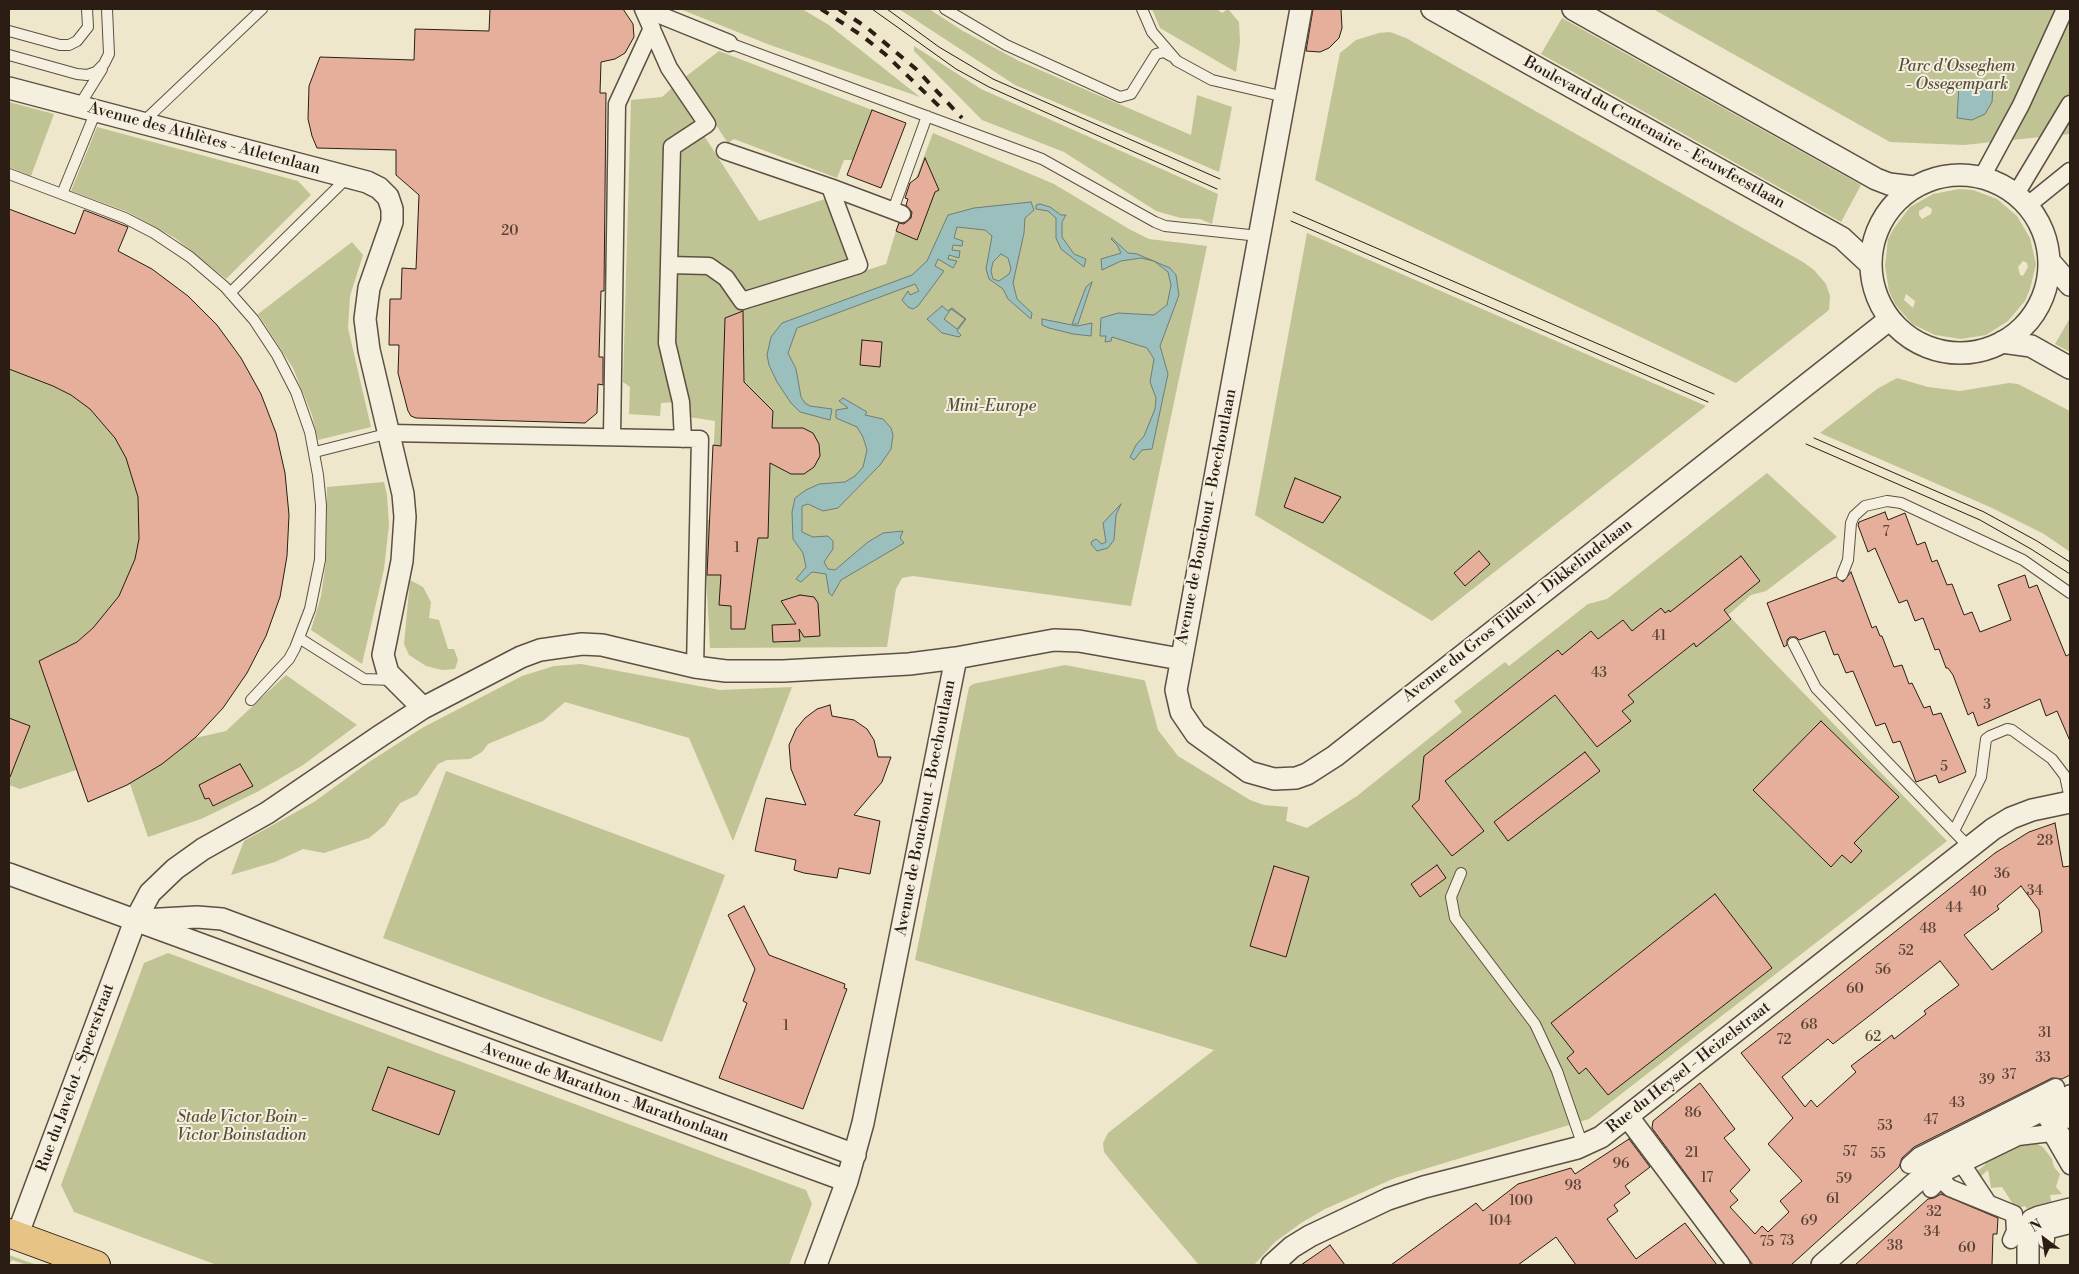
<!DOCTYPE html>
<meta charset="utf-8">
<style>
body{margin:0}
#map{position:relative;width:2079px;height:1274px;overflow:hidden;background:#eee7cc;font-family:"Libre Bodoni",serif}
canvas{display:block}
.frame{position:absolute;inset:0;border:10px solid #2b1d14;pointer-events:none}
.north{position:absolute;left:2019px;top:1214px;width:50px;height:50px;-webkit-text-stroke:4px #f4efde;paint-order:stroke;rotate:329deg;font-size:14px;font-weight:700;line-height:20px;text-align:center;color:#2b1d14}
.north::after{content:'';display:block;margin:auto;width:18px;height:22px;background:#2b1d14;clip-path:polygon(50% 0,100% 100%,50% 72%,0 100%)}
</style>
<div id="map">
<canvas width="2079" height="1274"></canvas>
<div class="frame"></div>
<div class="north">N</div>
</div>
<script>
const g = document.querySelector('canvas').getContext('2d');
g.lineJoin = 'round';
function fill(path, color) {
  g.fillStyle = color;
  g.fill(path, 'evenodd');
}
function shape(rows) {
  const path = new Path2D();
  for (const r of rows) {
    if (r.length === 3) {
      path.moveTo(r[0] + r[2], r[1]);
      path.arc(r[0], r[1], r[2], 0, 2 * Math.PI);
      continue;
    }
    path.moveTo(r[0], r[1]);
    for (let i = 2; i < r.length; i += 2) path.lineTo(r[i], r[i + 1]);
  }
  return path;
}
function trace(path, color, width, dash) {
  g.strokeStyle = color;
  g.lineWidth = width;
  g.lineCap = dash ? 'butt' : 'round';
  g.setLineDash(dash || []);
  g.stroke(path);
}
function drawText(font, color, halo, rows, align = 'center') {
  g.font = font + ' "Libre Bodoni",serif';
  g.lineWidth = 4;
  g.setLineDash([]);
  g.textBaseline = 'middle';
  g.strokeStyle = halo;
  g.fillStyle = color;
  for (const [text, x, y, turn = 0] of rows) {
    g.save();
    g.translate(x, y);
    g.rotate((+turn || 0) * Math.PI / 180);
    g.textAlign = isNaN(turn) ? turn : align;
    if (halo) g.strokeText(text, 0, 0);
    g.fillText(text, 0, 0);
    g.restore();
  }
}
const green = shape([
 [680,9,802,9,829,25,920,97,770,45],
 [899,9,929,9,963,31,1019,61,1191,135,1197,95,1232,107,1219,172,1015,85],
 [1152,9,1217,9,1222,13,1228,9,1239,22,1240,42,1236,72,1160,28],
 [1653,9,2070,9,2070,134,1964,145,1890,142],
 [1562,18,1861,185,1841,222,1541,54],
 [1390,32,1406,38,1803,262,1814,270,1826,284,1830,296,1829,310,1736,383,1315,180,1340,53,1356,40,1379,33],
 [914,46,981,89,1218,194,1212,224,1200,219,1181,218,1156,211,1064,152,982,120,914,51],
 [719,51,872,110,853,160,844,160,837,178,734,139,728,143,684,78],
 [673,87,697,123,666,143,675,402,661,403,660,416,629,414,630,387,623,382,631,100,662,97],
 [9,102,54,114,31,176,9,167],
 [97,127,298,181,311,195,226,279,175,238,128,212,71,191],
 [933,133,1054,184,1129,229,1149,239,1207,246,1131,606,913,576,902,578,896,589,887,647,710,648,706,575,707,520,710,520,715,421,689,417,671,343,674,269,707,269,727,286,742,310,754,307,737,277,711,258,674,259,678,153,703,134,759,221,828,198,858,273,886,264,896,231],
 [1959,189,1973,190,1997,199,2017,216,2030,238,2036,264,2030,289,2025,301,2008,321,1986,335,1961,339,1935,335,1912,324,1895,304,1889,291,1885,266,1888,239,1894,228,1910,207,1933,194],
 [1927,206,1932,209,1931,214,1922,219,1919,215,1919,211],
 [2023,261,2027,263,2028,267,2023,276,2020,275,2018,267],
 [1906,294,1915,301,1913,308,1904,300],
 [9,209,75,234,84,210,128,227,118,251,152,269,217,326,241,358,261,394,276,433,285,473,289,515,287,556,280,597,266,636,247,673,223,708,195,738,226,731,286,675,357,725,303,765,257,792,201,819,148,837,130,784,88,802,76,770,20,789,9,785],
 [1307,233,1706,406,1432,621,1255,515],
 [352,242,363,255,350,296,348,328,371,427,318,440,312,415,293,368,258,314],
 [2070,318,2070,352,2055,344],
 [1897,378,1928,387,1960,391,2009,383,2018,384,2070,411,2070,552,2044,534,1990,507,1820,433,1877,389],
 [1767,473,1837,537,1766,591,1751,595,1728,615,1947,841,1589,1119,1395,1178,1325,1209,1301,1223,1275,1242,1254,1265,1199,1265,1120,1172,1104,1152,1103,1143,1108,1133,1214,1050,915,960,969,687,973,684,1065,665,1143,680,1145,681,1158,730,1178,756,1250,800,1264,805,1288,807,1286,821,1307,828,1357,796,1462,712,1454,701,1505,662,1509,666,1588,604,1607,599],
 [384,482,387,495,389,525,384,569,362,664,311,630,321,596,326,562,327,487],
 [410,580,423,587,431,602,429,618,439,620,448,649,454,649,458,660,455,669,442,670,426,666,409,655,404,644],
 [581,664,720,690,792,687,733,841,689,738,565,702,543,721,488,744,482,752,470,759,447,760,438,764,417,795,400,803,385,825,369,838,324,853,303,849,275,862,231,875,244,841,314,802,369,762,422,728,522,676,554,666],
 [446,771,725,875,662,1042,383,938],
 [168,953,806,1190,812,1204,789,1265,217,1265,74,1212,61,1185,144,963],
 [2033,1142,2043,1147,2052,1159,2054,1167,2060,1174,2056,1187,2062,1194,2050,1195,2052,1205,2031,1213,2025,1206,2018,1208,2013,1204,2002,1187,1991,1188,1988,1170,1981,1176,1976,1172,1985,1165,1986,1161,2019,1144],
 [9,1255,37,1265,27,1265,12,1260,9,1264]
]);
const water = shape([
 [1959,85,1993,87,1992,102,1985,114,1972,120,1957,118,1959,85],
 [1031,202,1034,210,1025,218,1024,233,1013,283,1017,299,1032,313,1031,319,1008,299,1003,289,989,279,986,269,992,236,985,230,957,227,954,238,963,241,962,246,953,245,952,250,960,251,959,258,949,255,948,259,957,261,953,268,938,259,935,266,944,271,918,306,913,309,908,307,902,300,908,291,910,295,919,291,915,284,797,328,788,353,796,369,801,397,805,403,810,406,832,409,830,420,800,412,791,403,777,382,769,365,767,355,771,337,782,323,912,275,927,261,948,215,974,208,1031,202],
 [1001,254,1008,258,1011,269,1009,274,999,281,993,279,991,271,993,262,1001,254],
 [1040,204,1050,207,1061,215,1066,215,1062,222,1062,237,1074,254,1086,259,1084,267,1061,249,1056,238,1056,218,1048,211,1036,209,1036,205,1040,204],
 [1112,238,1128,253,1137,254,1170,268,1176,275,1179,295,1160,346,1168,374,1152,449,1142,450,1134,460,1130,457,1136,445,1144,436,1155,409,1156,398,1150,382,1154,359,1147,348,1112,337,1111,341,1105,342,1106,336,1100,336,1101,318,1118,313,1154,315,1167,305,1171,285,1168,272,1154,261,1141,258,1121,261,1102,270,1101,259,1121,253,1117,245,1111,239,1112,238],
 [1092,282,1078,324,1072,324,1086,287,1092,282],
 [942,306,948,311,952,308,966,319,957,331,961,335,959,337,942,333,927,319,942,306],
 [951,309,965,319,957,329,944,319,951,309],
 [1042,319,1077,326,1092,323,1091,336,1073,334,1049,328,1042,325,1042,319],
 [843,398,867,412,865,415,883,419,891,428,893,435,891,449,880,465,838,508,823,511,808,504,802,506,802,532,813,537,828,536,833,541,833,549,824,562,828,569,835,570,868,542,883,533,903,531,900,538,904,543,841,580,832,596,829,593,826,574,812,572,801,582,796,579,806,567,803,553,793,539,792,512,795,498,806,490,819,484,845,482,855,476,863,467,867,450,863,437,857,427,836,418,836,410,848,408,839,401,843,398],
 [1121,504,1116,515,1114,540,1108,548,1097,551,1091,544,1092,541,1096,539,1102,544,1106,542,1103,523,1121,504]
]);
const building = shape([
 [490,9,623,9,633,24,634,37,625,53,615,59,601,62,600,93,606,93,604,291,601,291,599,357,603,357,603,385,598,384,597,413,585,423,416,418,411,416,408,411,398,373,399,345,389,345,390,299,401,299,402,268,416,269,419,195,396,175,396,150,317,148,312,136,308,119,309,86,320,57,414,60,415,29,489,31,490,9],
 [1313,9,1341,9,1342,28,1339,38,1329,48,1320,52,1306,51,1313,9],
 [872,110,906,123,881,188,847,175,872,110],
 [925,158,939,190,935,192,917,240,896,231,899,223,904,224,911,218,912,212,906,205,908,199,905,198,910,183,918,177,925,158],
 [9,209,75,234,84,210,128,227,118,251,152,269,188,296,217,325,241,358,261,394,276,433,285,473,289,515,287,556,280,597,266,636,247,673,223,708,196,737,162,764,127,785,88,802,39,661,77,642,93,628,119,596,135,559,139,539,138,497,126,458,115,438,90,409,71,395,53,386,9,369,9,209],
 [743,311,744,382,773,411,772,428,803,428,813,433,819,444,820,456,814,467,804,474,791,474,770,463,768,538,758,538,745,629,731,629,731,606,719,605,721,575,707,575,713,445,721,446,725,318,743,311],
 [862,340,882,342,880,367,860,365,862,340],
 [1295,478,1341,497,1323,523,1284,507,1295,478],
 [1885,512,1888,520,1905,513,1917,545,1925,542,1932,562,1937,560,1947,585,1952,584,1964,615,1972,612,1980,632,2011,620,1998,585,2025,575,2029,588,2037,585,2066,656,2070,654,2070,741,2057,711,2046,716,2040,699,1978,726,1973,712,1968,715,1953,675,1948,668,1946,668,1939,649,1935,650,1923,618,1915,621,1907,600,1899,603,1875,548,1868,552,1858,525,1859,522,1885,512],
 [1479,551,1490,564,1465,586,1454,573,1479,551],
 [1741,556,1760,581,1724,610,1731,619,1696,647,1694,643,1628,695,1634,702,1622,711,1631,721,1597,747,1555,695,1445,781,1484,831,1452,856,1412,806,1419,800,1424,756,1558,650,1562,655,1591,631,1598,639,1623,620,1632,631,1661,608,1665,613,1669,610,1670,612,1741,556],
 [1851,572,1872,628,1876,626,1880,636,1882,636,1894,667,1902,665,1909,684,1912,683,1924,708,1930,706,1933,715,1941,713,1966,772,1939,783,1936,775,1916,782,1900,741,1893,743,1885,723,1876,726,1853,671,1846,673,1838,654,1834,655,1825,631,1799,640,1796,637,1790,637,1787,640,1787,645,1784,647,1767,603,1836,577,1843,582,1851,572],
 [800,595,814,597,818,603,820,636,804,637,799,629,800,641,773,642,772,625,796,624,781,601,800,595],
 [830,705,832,716,854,720,867,729,874,740,878,757,891,757,882,782,854,815,880,821,870,874,839,868,837,878,804,873,794,870,796,860,755,851,766,798,806,805,791,769,789,745,796,729,805,718,817,709,830,705],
 [9,718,30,726,10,777,9,777,9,718],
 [1821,721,1899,797,1854,843,1862,851,1851,863,1842,855,1831,867,1753,790,1821,721],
 [1585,752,1600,771,1508,841,1494,822,1585,752],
 [240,764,253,786,213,806,209,798,205,799,199,785,240,764],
 [2055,823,2063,867,2070,866,2070,1075,2062,1079,2052,1078,1914,1147,1902,1158,1899,1167,1791,1265,1753,1265,1652,1128,1653,1121,1700,1083,1735,1129,1724,1138,1750,1170,1730,1191,1738,1200,1730,1207,1755,1234,1762,1226,1768,1232,1789,1212,1780,1201,1802,1181,1768,1144,1793,1118,1741,1053,1995,853,2029,832,2055,823],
 [2021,886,2039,910,2042,932,1992,970,1964,935,1999,909,1997,906,2021,886],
 [1940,961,1959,985,1924,1011,1926,1014,1894,1039,1892,1035,1851,1066,1856,1072,1817,1107,1811,1100,1805,1107,1782,1077,1828,1039,1833,1044,1940,961],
 [1437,865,1446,878,1420,897,1411,884,1437,865],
 [1274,866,1309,877,1286,957,1250,946,1274,866],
 [1715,894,1772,968,1608,1095,1586,1068,1579,1074,1567,1058,1574,1052,1551,1023,1715,894],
 [744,906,769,955,845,984,844,988,847,989,803,1109,719,1078,747,1003,743,1001,755,969,728,915,744,906],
 [388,1067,455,1091,439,1135,372,1110,388,1067],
 [1629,1139,1650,1167,1625,1186,1630,1193,1614,1205,1618,1211,1607,1219,1636,1259,1685,1223,1717,1265,1576,1265,1556,1237,1518,1265,1391,1265,1476,1203,1483,1211,1518,1184,1571,1168,1575,1174,1629,1139],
 [1941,1194,1998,1218,1997,1234,1993,1234,1992,1265,1855,1265,1928,1199,1934,1198,1941,1194],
 [1330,1245,1345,1265,1301,1265,1330,1245]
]);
const service = shape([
 [945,9,1006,45,1120,97,1131,94,1156,54,1164,52,1171,56],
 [1142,9,1152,32,1177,61,1212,80,1285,97],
 [9,31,60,45,69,45,77,41,88,27,87,9],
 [729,43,1042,159,1155,222,1165,226,1259,236],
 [9,55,77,74,87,75,96,72,104,64,109,54,107,9],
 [79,106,102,69],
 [142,123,262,9],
 [9,174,125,218,154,233,190,257,225,287,254,320,277,355,296,392,310,432,318,475,321,505,320,560,310,609,295,648,289,659,251,700],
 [62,194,96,111],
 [893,210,927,116],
 [230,293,348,177],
 [315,452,390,433],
 [1842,575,1848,560,1851,523,1854,516,1865,506,1887,501,1901,503,2023,560,2070,593],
 [299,638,364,679,393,680],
 [1793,643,1816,688,1969,847],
 [1954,831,1981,777,1986,739,1990,736,2007,729,2012,730,2052,759,2065,776,2070,799],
 [1461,873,1451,897,1455,918,1535,1024,1557,1071,1583,1146]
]);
const pedestrian = shape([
 [643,9,669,68,707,124,672,147,667,343,681,402,683,439],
 [645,9,729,43],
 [1982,177,2021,105,2065,9],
 [830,187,902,214],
 [2016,194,2070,104],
 [2028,205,2070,171],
 [669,265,709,266,726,278,742,301,859,265,830,187,725,151],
 [390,433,700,439,695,667],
 [612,437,617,104,652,28],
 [2065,1109,2070,1120],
 [1962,1164,1988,1203],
 [1909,1165,1919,1156,2056,1087],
 [1935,1174,1950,1188,2014,1214,2015,1231,2011,1240],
 [1931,1189,1948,1171,2018,1137,2051,1133,2070,1166],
 [2046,1240,2046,1231,2070,1225]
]);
const minor = shape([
 [1301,9,1176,690,1181,712,1196,734,1249,772,1274,779,1296,778,1307,774,1335,756,1890,319],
 [1432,9,1842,238,1871,265],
 [1573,9,1876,179,1889,184,1914,187],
 [9,88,367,182,379,188,388,197,392,209,392,222,369,288,365,319,369,350,403,494,405,517,402,561,383,655,388,673,423,708],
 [1960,264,89],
 [2050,262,2070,285],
 [2002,342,2031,346,2070,368],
 [9,874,847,1181],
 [143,920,197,917,222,919,855,1155],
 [2044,1109,2070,1153],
 [1628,1117,1739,1265],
 [17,1236,135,921,150,893,175,869,203,849,267,813,380,736,423,708,521,657,540,650,582,644,602,645,695,667,726,671,783,671,909,664,956,658,1054,640,1079,641,1180,659],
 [816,1265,847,1181,863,1123,956,658],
 [1272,1265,1292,1247,1310,1236,1388,1199,1424,1187,1577,1148,1601,1137,1993,829,2011,818,2032,810,2070,802],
 [1822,1265,1938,1163,2070,1096],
 [2028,1265,2028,1231,2032,1220,2039,1217,2070,1209]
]);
const primary = shape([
 [9,1233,96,1265]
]);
const tram = shape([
 [872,9,956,69,989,87,1217,189],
 [887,9,939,47,993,79,1220,179],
 [1293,212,1714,394],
 [1291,221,1708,402],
 [1814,438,1984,512,2037,541,2070,562],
 [1806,444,1980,520,2031,549,2070,574]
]);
const rail = shape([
 [821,9,861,35,885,54,943,110],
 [839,9,866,27,916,69,962,118]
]);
const numberNames = [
 ["20",510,232],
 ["7",1886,533],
 ["1",737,549],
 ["41",1659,637],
 ["43",1599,674],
 ["3",1987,706],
 ["5",1944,768],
 ["28",2045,842],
 ["36",2002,875],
 ["34",2035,892],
 ["40",1978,893],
 ["44",1954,909],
 ["48",1928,930],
 ["52",1906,952],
 ["56",1883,971],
 ["60",1855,990],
 ["68",1809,1026],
 ["1",786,1027],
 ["31",2045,1034],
 ["62",1873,1038],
 ["72",1784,1041],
 ["33",2043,1059],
 ["37",2009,1076],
 ["39",1987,1081],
 ["43",1957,1104],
 ["86",1693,1114],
 ["47",1931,1121],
 ["53",1885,1127],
 ["57",1850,1153],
 ["21",1692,1154],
 ["55",1878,1155],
 ["96",1621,1165],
 ["17",1707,1179],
 ["59",1844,1180],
 ["98",1573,1187],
 ["61",1833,1200],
 ["100",1521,1202],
 ["32",1934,1213],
 ["104",1500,1222],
 ["69",1809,1222],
 ["34",1932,1233],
 ["73",1787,1242],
 ["75",1767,1243],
 ["38",1895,1247],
 ["60",1967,1249]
];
const parkNames = [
 ["Parc d'Osseghem",1957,67],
 ["- Ossegempark",1957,85],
 ["Mini-Europe",991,407],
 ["Stade Victor Boin -",242,1118],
 ["Victor Boinstadion",242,1136]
];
const streetNames = [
 ["Boulevard du Centenaire - Eeuwfeestlaan",1654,133,29],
 ["Avenue des Athlètes - Atletenlaan",204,139,15],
 ["Avenue de Bouchout - Boechoutlaan",1207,517,-79],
 ["Avenue du Gros Tilleul - Dikkelindelaan",1518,611,-38],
 ["Avenue de Bouchout - Boechoutlaan",926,808,-79],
 ["Rue du Heysel - Heizelstraat",1689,1068,-38],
 ["Rue du Javelot - Speerstraat",76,1078,-70],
 ["Avenue de Marathon - Marathonlaan",605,1093,20]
];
fill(green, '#c0c393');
fill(water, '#9abfbc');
trace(water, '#6e7e79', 1);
fill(building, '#e5af9b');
trace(building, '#2b1d14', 1);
trace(service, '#5c5042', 12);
trace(pedestrian, '#5c5042', 19);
trace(minor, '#5c5042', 24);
trace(primary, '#2b1d14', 30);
trace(service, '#f4efde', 10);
trace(pedestrian, '#f4efde', 16);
trace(minor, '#f4efde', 21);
trace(primary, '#e7c486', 28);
trace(tram, '#2b1d14', 1);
trace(rail, '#2b1d14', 4, [9, 9]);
drawText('14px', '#5a4236', null, numberNames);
drawText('italic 16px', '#584f3a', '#f4efde', parkNames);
drawText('16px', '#2b1d14', '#f4efde', streetNames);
</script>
